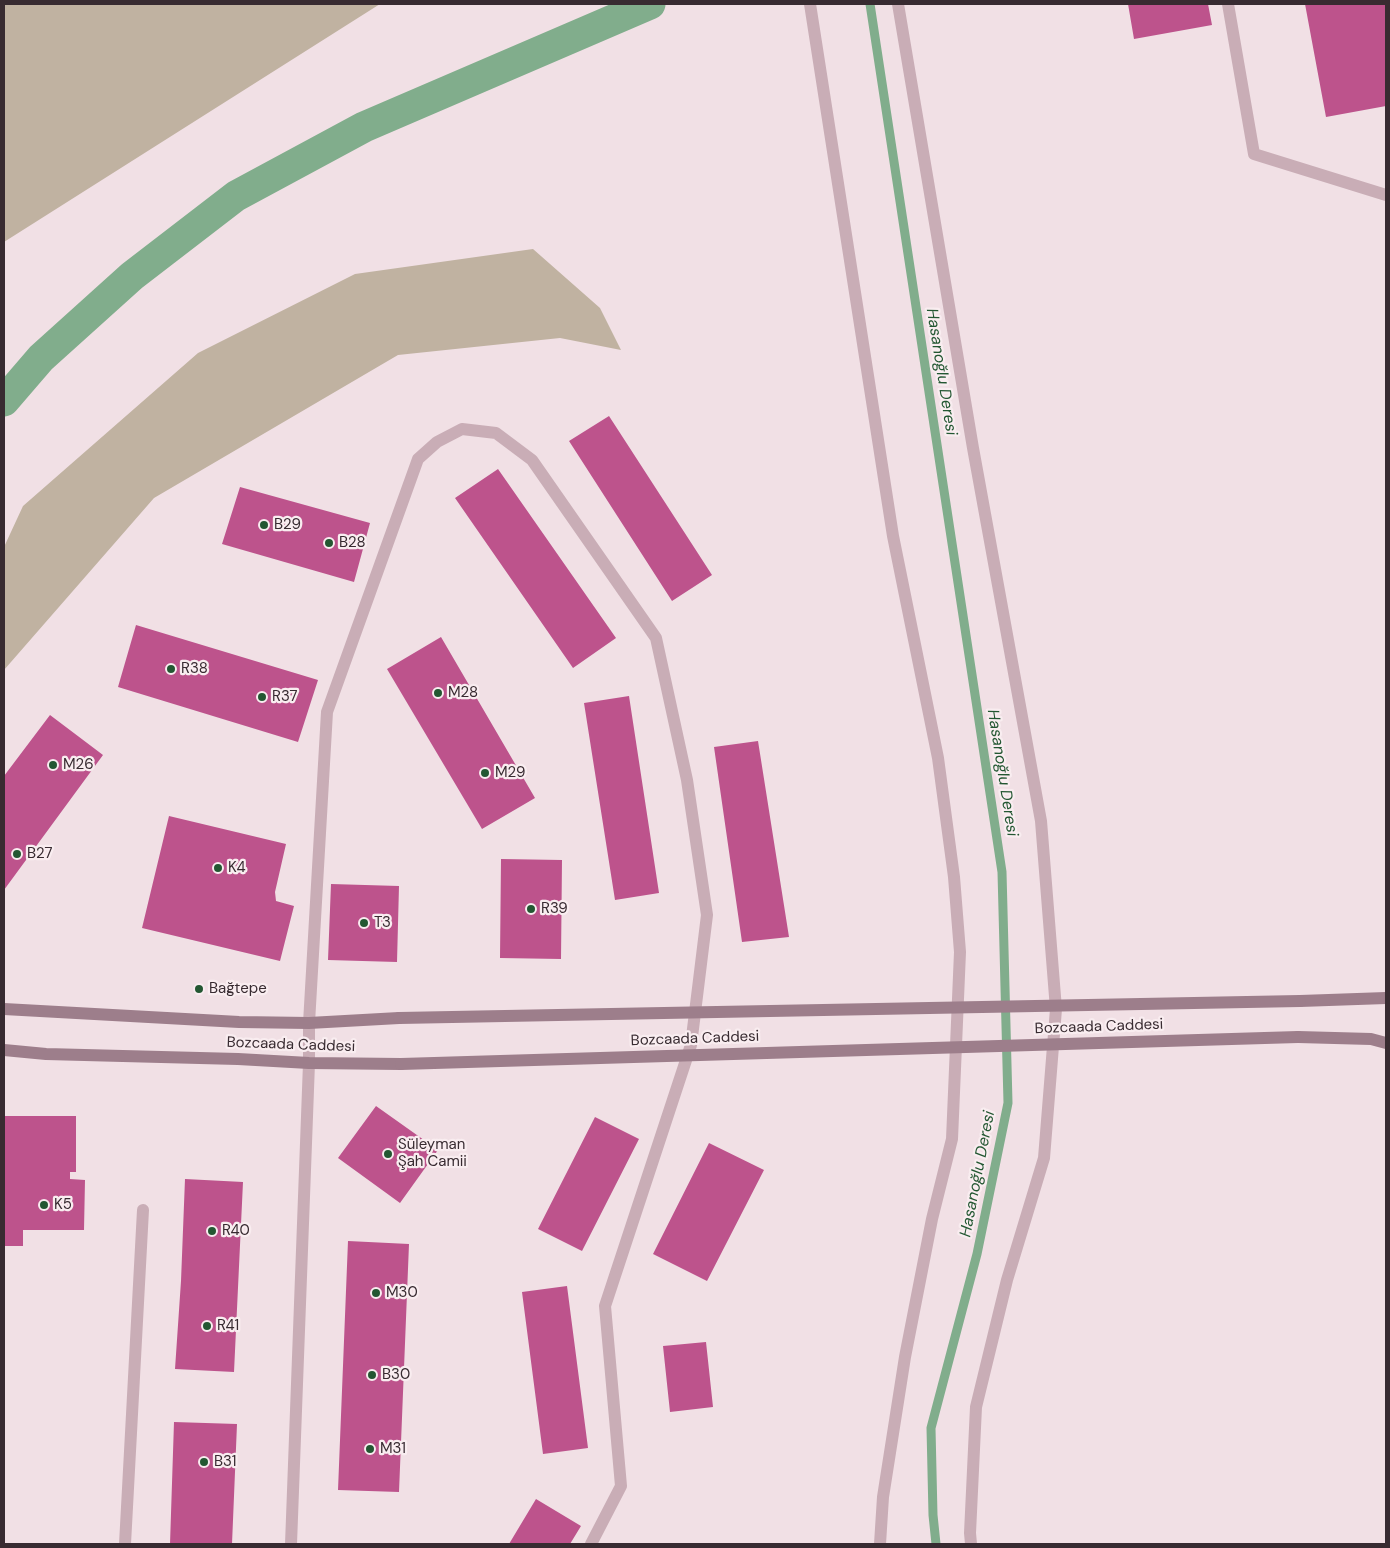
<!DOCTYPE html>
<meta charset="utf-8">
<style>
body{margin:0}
#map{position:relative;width:1390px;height:1548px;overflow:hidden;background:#f1e0e5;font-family:"DM Sans",sans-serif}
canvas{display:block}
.frame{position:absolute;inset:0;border:5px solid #382b31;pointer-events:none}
</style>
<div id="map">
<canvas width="1390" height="1548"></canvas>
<div class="frame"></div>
</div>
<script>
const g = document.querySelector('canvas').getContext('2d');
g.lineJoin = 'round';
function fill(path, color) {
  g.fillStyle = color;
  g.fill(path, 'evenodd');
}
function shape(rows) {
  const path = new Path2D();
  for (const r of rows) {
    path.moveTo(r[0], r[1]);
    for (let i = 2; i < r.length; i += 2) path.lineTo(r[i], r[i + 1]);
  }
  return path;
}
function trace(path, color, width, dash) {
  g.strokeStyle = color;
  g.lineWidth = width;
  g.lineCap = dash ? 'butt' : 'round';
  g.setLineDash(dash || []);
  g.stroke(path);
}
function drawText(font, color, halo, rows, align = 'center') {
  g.font = font + ' "DM Sans",sans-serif';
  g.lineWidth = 4.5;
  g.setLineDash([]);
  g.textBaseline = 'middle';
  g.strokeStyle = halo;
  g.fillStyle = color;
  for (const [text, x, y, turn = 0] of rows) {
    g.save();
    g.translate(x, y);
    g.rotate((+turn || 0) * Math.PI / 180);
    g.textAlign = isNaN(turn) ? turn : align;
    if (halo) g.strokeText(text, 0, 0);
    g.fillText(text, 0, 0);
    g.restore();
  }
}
const green = shape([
 [4,4,380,4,4,242],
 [533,249,600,308,621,350,560,338,398,355,154,498,4,670,4,547,23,506,198,353,355,274]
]);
const stream = shape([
 [870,4,1002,872,1008,1103,977,1254,931,1428,933,1515,936,1544]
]);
const canal = shape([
 [4,401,41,358,132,276,236,196,364,127,650,4]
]);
const building = shape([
 [1128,4,1208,4,1212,25,1134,39],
 [1305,4,1386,4,1386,106,1326,117],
 [609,416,712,575,672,601,569,441],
 [498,469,616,638,573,668,455,498],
 [240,487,370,523,354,582,222,544],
 [136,625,318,680,298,742,118,687],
 [441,637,535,798,482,829,387,669],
 [629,696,659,893,615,900,584,703],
 [50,715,103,755,4,890,4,776],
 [758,741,789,937,742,942,714,747],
 [169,816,286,844,275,892,276,901,294,906,280,961,142,928],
 [501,859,562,860,561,959,500,958],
 [331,884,399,886,397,962,328,960],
 [376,1106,438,1150,400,1203,338,1158],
 [4,1116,76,1116,76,1172,70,1172,70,1179,85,1180,84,1230,23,1230,23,1246,4,1246],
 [595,1117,639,1139,582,1251,538,1229],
 [709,1143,764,1170,707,1281,653,1254],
 [185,1179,243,1182,234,1372,175,1369,181,1281],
 [348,1241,409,1244,399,1492,338,1490],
 [567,1286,588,1448,543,1454,522,1292],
 [706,1342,713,1407,670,1412,663,1346],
 [174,1422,237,1424,232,1544,170,1544],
 [536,1499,581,1526,570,1544,509,1544]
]);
const lane = shape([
 [1228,4,1254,154,1386,195],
 [125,1544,143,1210],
 [291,1544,309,1063,309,1023,327,712,418,459,437,442,462,429,496,433,532,460,656,638,687,780,707,915,691,1045,605,1306,621,1486,591,1544]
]);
const street = shape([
 [810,4,893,536,938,758,954,877,960,952,952,1139,932,1219,905,1357,883,1497,880,1544],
 [898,4,973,448,1041,821,1056,1009,1044,1158,1007,1280,976,1407,970,1533,971,1544]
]);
const secondary = shape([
 [1300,1001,1386,998],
 [4,1009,239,1022,309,1023,399,1018],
 [1298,1037,1371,1039,1386,1043],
 [4,1050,46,1054,238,1059,309,1063,401,1064]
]);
const secondaryBridge = shape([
 [399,1018,1300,1001],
 [401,1064,1298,1037]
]);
const markers = [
 [264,525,5,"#235732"],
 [329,543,5,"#235732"],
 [171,669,5,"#235732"],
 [438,693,5,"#235732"],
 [262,697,5,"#235732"],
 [53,765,5,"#235732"],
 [485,773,5,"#235732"],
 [17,854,5,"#235732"],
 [218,868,5,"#235732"],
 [531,909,5,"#235732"],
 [364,923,5,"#235732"],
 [199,989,5,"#235732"],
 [388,1154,5,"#235732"],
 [44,1205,5,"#235732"],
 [212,1231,5,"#235732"],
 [376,1293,5,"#235732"],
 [207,1326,5,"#235732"],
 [372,1375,5,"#235732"],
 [370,1449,5,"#235732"],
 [204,1462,5,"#235732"]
];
const poiNames = [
 ["B29",274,525],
 ["B28",339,543],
 ["R38",181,669],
 ["M28",448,693],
 ["R37",272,697],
 ["M26",63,765],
 ["M29",495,773],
 ["B27",27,854],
 ["K4",228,868],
 ["R39",541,909],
 ["T3",374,923],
 ["Bağtepe",209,989],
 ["Süleyman",398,1145],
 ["Şah Camii",398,1162],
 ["K5",54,1205],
 ["R40",222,1231],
 ["M30",386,1293],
 ["R41",217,1326],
 ["B30",382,1375],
 ["M31",380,1449],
 ["B31",214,1462]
];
const streetNames = [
 ["Bozcaada Caddesi",1099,1027,-2],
 ["Bozcaada Caddesi",695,1039,-2],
 ["Bozcaada Caddesi",291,1045,2]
];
const waterNames = [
 ["Hasanoğlu Deresi",941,372,81],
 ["Hasanoğlu Deresi",1002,773,81],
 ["Hasanoğlu Deresi",978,1174,-79]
];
fill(green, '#c0b2a1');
trace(stream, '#81ad8c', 9);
trace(canal, '#81ad8c', 31);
fill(building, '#bd538c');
trace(lane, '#c9adb6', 12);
trace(street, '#c9adb6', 12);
trace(secondary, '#9d7e8b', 12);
trace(secondaryBridge, '#9d7e8b', 12);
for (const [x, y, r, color] of markers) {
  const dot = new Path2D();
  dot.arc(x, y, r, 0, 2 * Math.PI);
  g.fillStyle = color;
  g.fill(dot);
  trace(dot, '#f9edf0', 2);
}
drawText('15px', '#382b31', '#f9edf0', poiNames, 'left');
drawText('15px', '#382b31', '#f9edf0', streetNames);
drawText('italic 16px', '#235732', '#f9edf0', waterNames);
</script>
